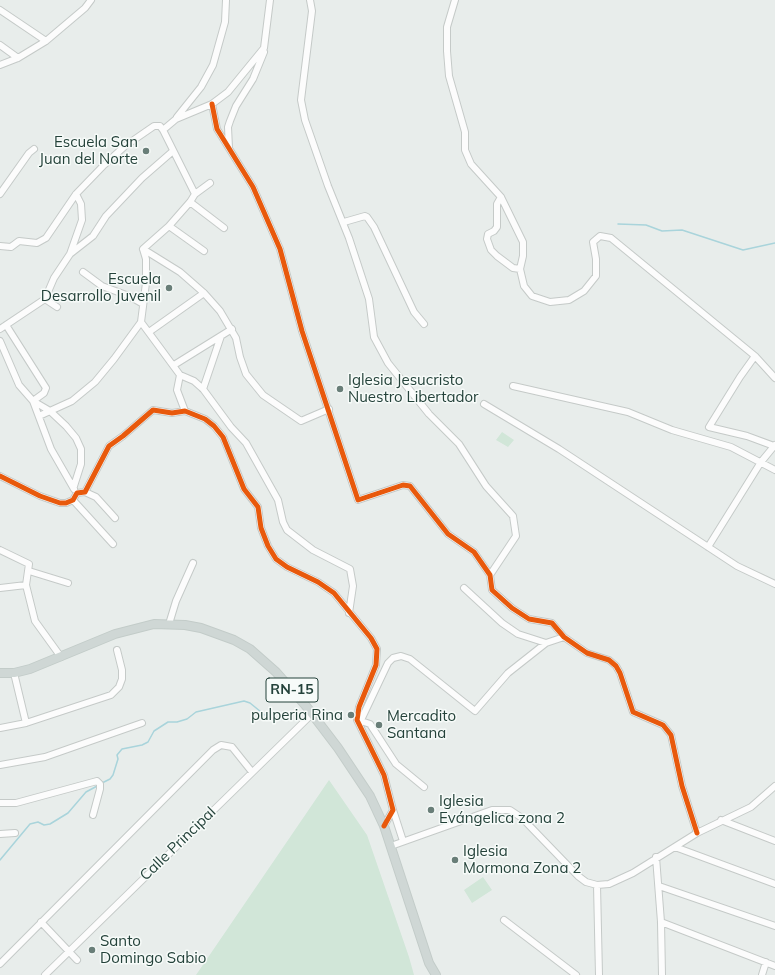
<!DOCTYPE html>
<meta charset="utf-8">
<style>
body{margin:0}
canvas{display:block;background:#e8edeb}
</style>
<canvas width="775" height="975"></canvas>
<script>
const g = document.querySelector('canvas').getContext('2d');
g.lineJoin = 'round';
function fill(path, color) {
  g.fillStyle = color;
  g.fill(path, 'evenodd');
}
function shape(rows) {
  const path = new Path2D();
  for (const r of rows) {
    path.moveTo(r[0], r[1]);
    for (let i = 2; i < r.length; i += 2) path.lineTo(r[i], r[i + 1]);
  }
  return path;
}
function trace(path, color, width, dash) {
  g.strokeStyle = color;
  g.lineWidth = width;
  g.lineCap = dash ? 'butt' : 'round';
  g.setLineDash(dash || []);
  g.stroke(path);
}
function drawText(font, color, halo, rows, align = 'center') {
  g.font = font + ' Mulish,sans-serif';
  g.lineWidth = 3;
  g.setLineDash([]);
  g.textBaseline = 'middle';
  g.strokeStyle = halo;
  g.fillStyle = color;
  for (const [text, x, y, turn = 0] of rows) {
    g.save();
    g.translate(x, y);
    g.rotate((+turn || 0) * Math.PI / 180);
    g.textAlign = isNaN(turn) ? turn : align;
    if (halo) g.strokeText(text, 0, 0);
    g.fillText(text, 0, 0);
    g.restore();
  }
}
const green = shape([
 [502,432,514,440,508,447,496,440],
 [329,780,367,835,409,957,414,975,196,975],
 [483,877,492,890,472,903,464,890]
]);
const stream = shape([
 [618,224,646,225,662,231,682,230,743,250,775,243],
 [102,783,110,779,113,775,118,759,117,755,122,749,142,745,148,742,154,731,168,722,177,722,187,719,196,712,244,701,250,703,266,716,278,720,281,719],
 [0,860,30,824,38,822,44,825,50,824,68,813,86,792,99,785]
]);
const minor = shape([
 [310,0,312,11,301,100,305,120,328,186,349,238,369,299,374,337,388,363,429,414,459,444,486,486,513,516,516,536,490,575],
 [455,0,447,27,447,51,449,76,465,132,465,150,471,164,501,197,523,242,523,256,520,269,524,286,532,296,550,302,569,300,584,291,596,276,596,259,593,242,600,236,611,238,755,356,775,378],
 [0,10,46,41],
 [0,45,18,58],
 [0,65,18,58,46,41,85,8,91,0],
 [212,104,217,129,253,187,280,249,302,331,358,500,403,485,410,486,448,534,474,552,490,575,492,590,512,608,529,619,552,623,564,637,587,653,609,660,616,666,620,673,633,712,663,725,671,735,682,786,697,833],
 [177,117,201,87,213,65,225,22,226,0],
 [163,130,176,119,212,104,228,92,264,48,270,0],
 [229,148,228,127,230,121,236,106,253,79,264,52],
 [0,194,29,153,34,149],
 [501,197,497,204,497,227,494,231,488,234,487,239,491,250,497,256,513,268,520,269],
 [190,202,224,228],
 [344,222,365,216,367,217,374,227,414,312,424,324],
 [169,226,204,251],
 [0,246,11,247,19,241,37,243,46,238,76,194,104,165,125,146,154,126,160,126,163,130,195,194],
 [143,249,180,272,204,293,220,311,236,338,240,357,246,374,263,395,301,421,329,409],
 [70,254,82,220,81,204,76,194],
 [83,272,102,286,129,296,143,304],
 [45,299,57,307],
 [141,322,180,375,177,390,185,411],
 [6,325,46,388,44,393,33,401,50,411,66,426,76,438,81,449,81,464,74,486],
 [0,329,45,299,54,278,70,254,93,236,106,216,142,178,173,151],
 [149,332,204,293],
 [0,341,19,385,33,401,51,449,74,489],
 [755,356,740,377,709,427,747,436,774,446],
 [174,365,232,329],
 [180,375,194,381,203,389,231,427,246,443,278,500,283,522,287,530,313,550,350,569,353,586,349,613],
 [513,386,628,412,672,430,731,447,775,470],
 [203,389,221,336],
 [484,404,559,449,737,566,775,584],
 [39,416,72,401,95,382,114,359,141,322,146,283,146,259,143,249,169,226,190,202,195,194,210,183],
 [0,476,40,496,60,503,66,503,73,500,77,493,85,492,109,446,123,436,153,410,172,413,185,411,205,419,214,426,223,437,244,489,258,507,261,528,268,546,276,559,287,567,318,582,334,593,371,638,377,649,376,665,359,707,357,720,384,775,393,810,384,826],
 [85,492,96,497,115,518],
 [73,500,113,544],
 [708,547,761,462,775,445],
 [0,550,29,564,26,585,35,621,61,657],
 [29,571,68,583],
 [0,588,26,585],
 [464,588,502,623,518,634,546,643],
 [169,624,176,601,193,563],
 [14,673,26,723],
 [358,720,370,724,396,764,424,787],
 [361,720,388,663,393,658,401,656,410,659,475,711,508,673,546,643,564,637],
 [0,728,26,723,111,695,119,687,122,679,122,670,117,650],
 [0,765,45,757,142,723],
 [0,803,16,803,97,781,100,784,100,789,93,815],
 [393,810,403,841],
 [721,820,775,841],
 [0,834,15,833],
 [391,846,492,810,510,810,522,818,578,876,586,882,597,885,609,884,633,873,697,833,751,807,775,786],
 [675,847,775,884],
 [656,857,661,922,662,975],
 [597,885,599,975],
 [659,886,775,926],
 [504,920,576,975],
 [41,922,77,960],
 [661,922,775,966],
 [0,964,213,750,221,745,232,747,252,772],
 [45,975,312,714],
 [762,975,766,962]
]);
const major = shape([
 [0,673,14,673,30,669,115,634,154,624,185,625,201,628,234,640,250,649,276,672,306,706,338,748,370,796,384,826,429,963,436,975]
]);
const cycleway = shape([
 [212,104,217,129,253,187,280,249,302,331,358,500,403,485,410,486,448,534,474,552,490,575,492,590,512,608,529,619,552,623,564,637,587,653,609,660,616,666,620,673,633,712,663,725,671,735,682,786,697,833],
 [0,476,40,496,60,503,66,503,73,500,77,493,85,492,109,446,123,436,153,410,172,413,185,411,205,419,214,426,223,437,244,489,258,507,261,528,268,546,276,559,287,567,318,582,334,593,371,638,377,649,376,665,359,707,357,720,384,775,393,810,384,826]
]);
const markers = [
 [146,151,4,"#697e78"],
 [169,288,4,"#697e78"],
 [340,389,4,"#697e78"],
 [351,715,4,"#697e78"],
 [379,725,4,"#697e78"],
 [431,810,4,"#697e78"],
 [455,860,4,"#697e78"],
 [92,950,4,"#697e78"]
];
const shields = [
 [292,690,52]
];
const shieldNames = [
 ["RN-15",292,690]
];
const poiNames = [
 ["Escuela San",138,142,"right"],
 ["Juan del Norte",138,159,"right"],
 ["Escuela",161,279,"right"],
 ["Desarrollo Juvenil",161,296,"right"],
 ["Iglesia Jesucristo",348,380],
 ["Nuestro Libertador",348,397],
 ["pulperia Rina",343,715,"right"],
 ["Mercadito",387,716],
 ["Santana",387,733],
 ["Iglesia",439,801],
 ["Evángelica zona 2",439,818],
 ["Iglesia",463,851],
 ["Mormona Zona 2",463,868],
 ["Santo",100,941],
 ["Domingo Sabio",100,958]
];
const streetNames = [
 ["Calle Principal",178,844,-44]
];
fill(green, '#d1e6d8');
trace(stream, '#a9d4db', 1.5);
trace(minor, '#c5cac8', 8);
trace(major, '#c3ccc9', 10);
trace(minor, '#fcfcfc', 6);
trace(major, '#cfd7d5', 8);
trace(cycleway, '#e8590c', 5);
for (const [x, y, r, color] of markers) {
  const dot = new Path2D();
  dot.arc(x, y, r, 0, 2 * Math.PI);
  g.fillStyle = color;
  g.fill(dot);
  trace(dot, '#f7fbf9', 1.5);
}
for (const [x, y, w] of shields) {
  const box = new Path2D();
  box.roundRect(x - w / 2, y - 12, w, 24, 3);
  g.fillStyle = '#f7fbf9';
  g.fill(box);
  trace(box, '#24423a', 1);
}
drawText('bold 14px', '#24423a', null, shieldNames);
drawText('15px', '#24423a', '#f7fbf9', poiNames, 'left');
drawText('15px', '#24423a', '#f7fbf9', streetNames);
</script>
